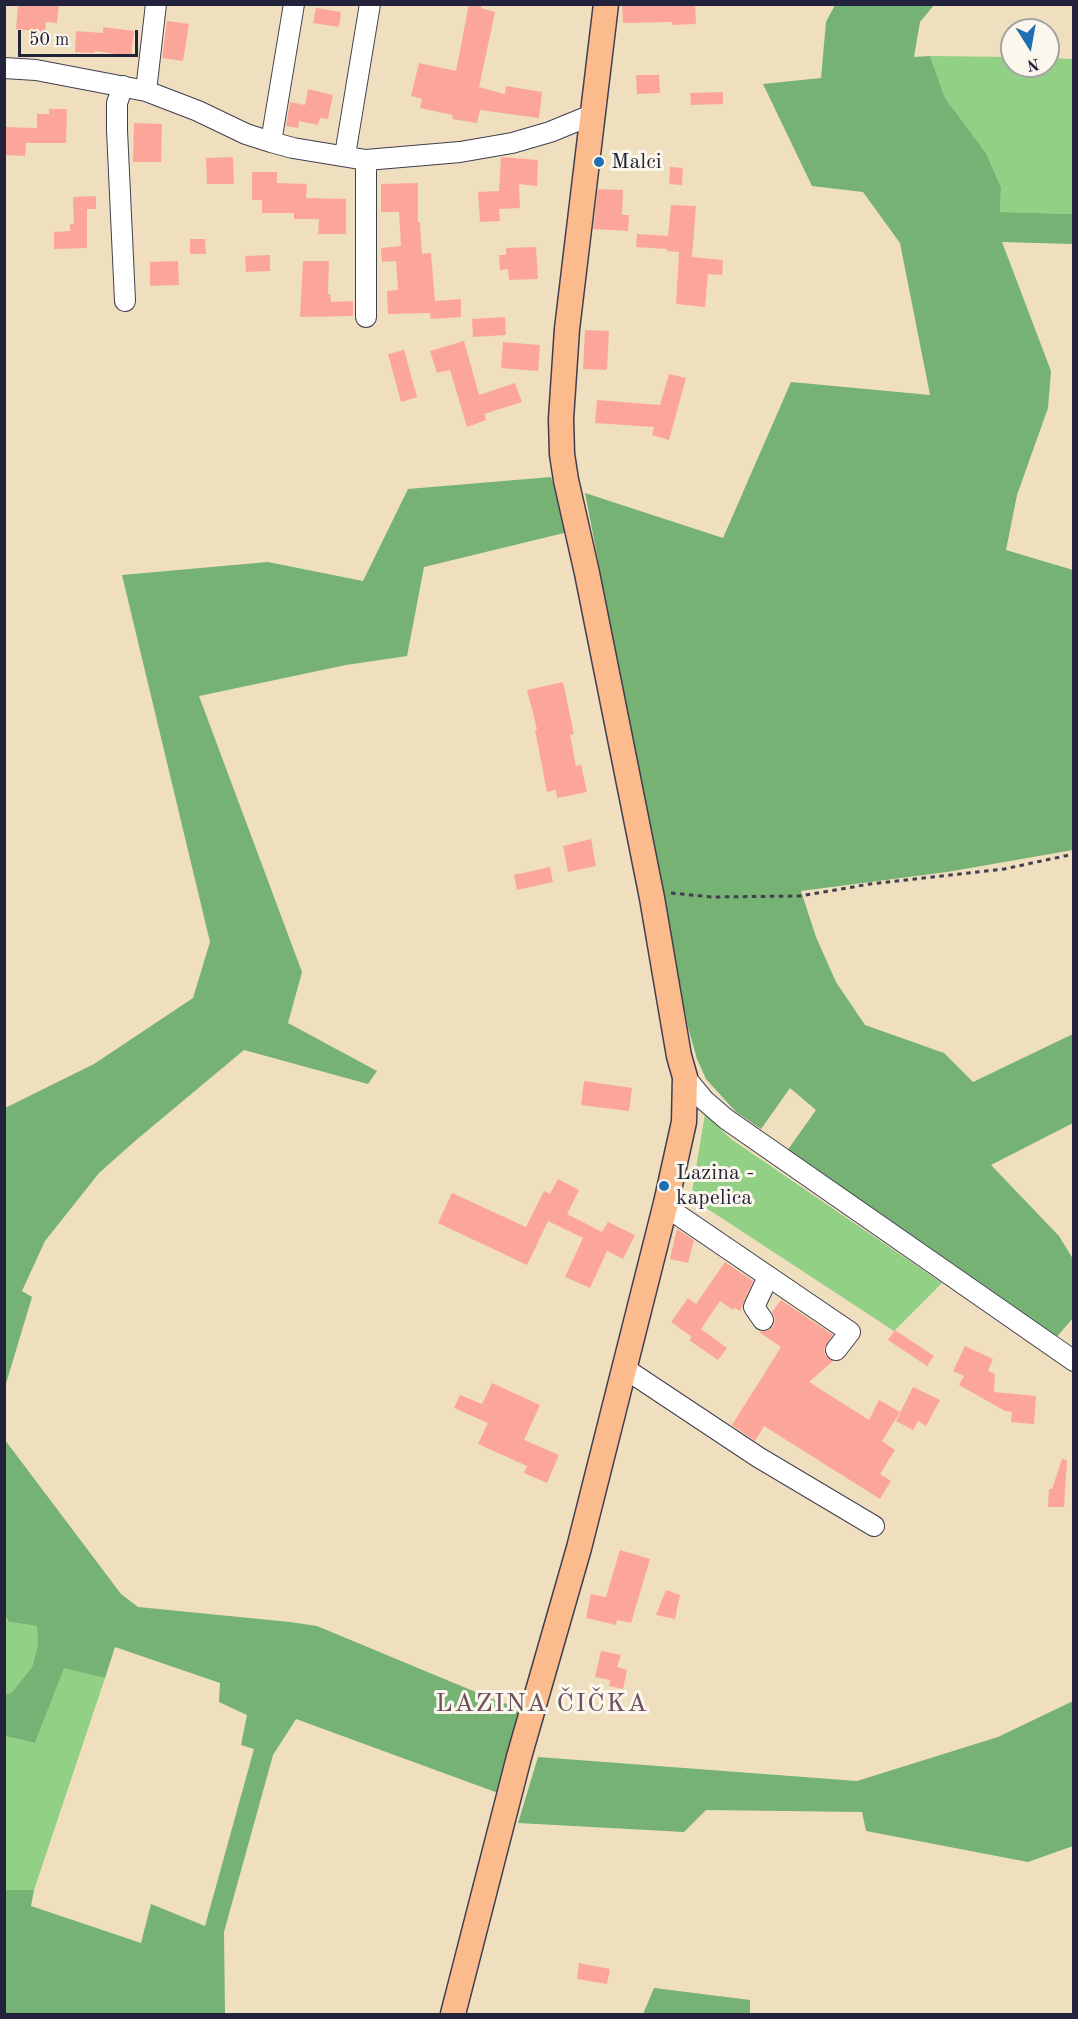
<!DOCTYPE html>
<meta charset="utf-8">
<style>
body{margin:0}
#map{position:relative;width:1078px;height:2019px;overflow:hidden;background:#efdfbf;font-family:"Old Standard TT",serif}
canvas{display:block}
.frame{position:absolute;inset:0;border:6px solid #22223b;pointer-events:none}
.north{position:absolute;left:1000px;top:18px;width:60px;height:60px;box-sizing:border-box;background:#fbf7ec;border:2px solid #a4a2a5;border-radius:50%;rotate:169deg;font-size:16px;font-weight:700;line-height:24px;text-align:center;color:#22223b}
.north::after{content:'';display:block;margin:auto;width:21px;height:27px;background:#1f6fb2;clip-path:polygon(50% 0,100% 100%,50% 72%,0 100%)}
.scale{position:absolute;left:18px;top:30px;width:120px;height:27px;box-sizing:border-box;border:3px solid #22223b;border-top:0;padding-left:8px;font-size:18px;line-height:21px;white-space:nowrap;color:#22223b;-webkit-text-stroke:4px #fbf7ec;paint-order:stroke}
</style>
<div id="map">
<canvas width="1078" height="2019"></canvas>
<div class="frame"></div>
<div class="north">N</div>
<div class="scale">50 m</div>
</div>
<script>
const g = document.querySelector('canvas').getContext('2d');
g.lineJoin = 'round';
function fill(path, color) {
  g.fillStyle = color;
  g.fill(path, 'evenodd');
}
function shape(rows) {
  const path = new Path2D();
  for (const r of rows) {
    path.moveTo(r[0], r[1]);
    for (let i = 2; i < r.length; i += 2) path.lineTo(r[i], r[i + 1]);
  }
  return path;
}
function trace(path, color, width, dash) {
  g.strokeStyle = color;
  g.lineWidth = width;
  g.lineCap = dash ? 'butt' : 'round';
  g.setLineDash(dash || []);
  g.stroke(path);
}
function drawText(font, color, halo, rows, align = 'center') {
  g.font = font + ' "Old Standard TT",serif';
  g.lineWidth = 6;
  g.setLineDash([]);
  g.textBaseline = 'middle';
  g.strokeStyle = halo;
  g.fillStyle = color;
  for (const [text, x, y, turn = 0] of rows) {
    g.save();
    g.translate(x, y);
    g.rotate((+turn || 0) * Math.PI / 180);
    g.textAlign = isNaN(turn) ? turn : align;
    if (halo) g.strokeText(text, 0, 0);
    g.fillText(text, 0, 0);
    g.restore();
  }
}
const green = shape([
 [930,56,1012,57,1012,66,1048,66,1048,58,1073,59,1073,214,1000,212,1001,187,986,153,945,98],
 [705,1114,731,1139,942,1283,894,1331,691,1198],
 [4,1616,9,1622,37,1626,38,1645,32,1667,12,1692,5,1695],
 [64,1667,105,1678,34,1890,5,1890,5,1736,35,1743]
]);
const forest = shape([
 [835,5,934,5,920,22,914,57,930,56,945,98,986,153,1001,187,1000,212,1073,214,1073,244,1002,242,1051,371,1048,408,1017,495,1006,550,1073,570,1073,850,947,872,801,891,816,937,836,982,865,1025,944,1053,973,1082,1073,1034,1073,1123,991,1165,1059,1236,1073,1259,1073,1318,1055,1339,787,1151,816,1110,790,1088,761,1129,736,1112,706,1079,697,1059,688,1027,585,493,723,538,791,382,930,395,900,243,863,192,812,186,763,84,821,78,826,22],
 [551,477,568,532,424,567,407,656,346,665,199,696,302,972,288,1023,377,1071,368,1084,244,1050,135,1141,99,1173,45,1241,22,1291,32,1297,5,1387,5,1108,94,1064,193,998,210,942,122,575,268,562,363,581,408,489],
 [5,1440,121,1594,138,1607,290,1622,317,1626,502,1703,522,1706,501,1794,296,1719,273,1755,224,1932,225,2014,5,2014,5,1890,34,1890,31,1906,141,1943,151,1904,205,1926,254,1749,241,1745,247,1715,219,1702,220,1683,115,1647,105,1678,64,1668,35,1743,5,1736,5,1695,12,1692,32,1667,38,1645,37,1626,9,1622,5,1616],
 [1073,1701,1073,1846,1028,1862,866,1831,862,1812,706,1810,684,1832,518,1823,538,1757,857,1781,998,1737],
 [654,1988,750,2000,750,2014,643,2014]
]);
const building = shape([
 [18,4,59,4,57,23,46,22,45,32,16,29],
 [469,4,482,4,481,8,495,12,479,87,505,94,506,86,542,92,539,118,480,110,477,123,452,119,453,115,420,108,422,99,411,96,419,63,456,71],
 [622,4,695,4,696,24,672,25,672,22,623,23],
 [316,8,341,12,339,27,313,23],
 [167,21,189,24,183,61,162,58],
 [103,27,134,31,131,56,95,51,95,53,75,52,76,31,103,33],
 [636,75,659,75,660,93,637,94],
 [308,89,333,95,328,119,320,118,318,125,299,121,298,128,286,126,290,102,305,105],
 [723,92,723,104,691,105,690,93],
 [49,109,67,109,66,143,26,143,25,156,4,155,4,127,37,128,37,114,49,114],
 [134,123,162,124,161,162,133,162],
 [233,157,234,184,207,184,206,158],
 [501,157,538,160,537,186,519,184,520,208,499,209,500,221,480,222,478,192,499,191],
 [670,167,683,168,682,185,669,184],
 [252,172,277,172,277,183,307,184,306,198,346,199,346,234,318,234,319,219,294,219,294,213,262,213,262,200,252,200],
 [418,183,418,222,420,222,422,254,431,253,435,301,461,299,461,317,431,319,430,313,388,314,387,291,398,290,396,261,382,262,381,248,401,246,399,212,381,212,381,184],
 [598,189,623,190,622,215,629,215,628,231,593,229],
 [96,196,96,209,87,209,87,248,54,249,54,232,70,231,70,224,74,224,73,197],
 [671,205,696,206,692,257,723,260,722,275,708,274,705,307,676,304,679,252,667,251,667,249,636,247,637,234,668,236],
 [190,239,205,239,206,254,190,254],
 [536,247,538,279,509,280,508,269,500,270,499,255,506,255,506,248],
 [270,255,270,271,246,272,245,256],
 [178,261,179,285,150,286,150,262],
 [303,261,329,261,328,294,330,294,331,302,353,301,353,316,300,317],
 [505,317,506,335,473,337,472,319],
 [585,330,609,331,607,370,583,369],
 [464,341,479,395,515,383,522,402,484,414,486,420,467,427,450,370,437,373,430,351],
 [503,342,540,345,538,371,501,368],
 [404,350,417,397,401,402,388,354],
 [669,374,686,378,669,440,652,435,654,427,595,423,597,400,660,405],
 [563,682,574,734,570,735,576,766,581,765,587,792,557,798,556,790,547,792,535,730,537,729,527,690],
 [591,839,596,866,568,872,563,846],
 [550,867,553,882,517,890,514,875],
 [584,1081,632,1088,629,1111,581,1105],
 [558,1179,579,1190,567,1214,602,1232,608,1222,635,1235,623,1259,607,1251,590,1288,565,1277,583,1238,548,1221,527,1265,438,1223,452,1193,526,1227,544,1191,550,1194],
 [677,1229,694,1240,688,1263,670,1259],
 [725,1262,753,1281,740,1311,735,1308,733,1310,720,1301,701,1329,727,1348,718,1360,689,1340,692,1337,671,1322,688,1298,696,1304],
 [781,1300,833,1335,824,1349,825,1355,833,1361,809,1382,869,1420,879,1400,900,1412,882,1441,895,1450,880,1474,891,1481,880,1499,764,1426,755,1441,732,1425,781,1347,759,1332,769,1330,774,1326,775,1318,772,1312],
 [895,1330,934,1356,927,1366,888,1340],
 [965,1346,993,1359,988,1371,995,1374,994,1392,1036,1396,1034,1424,1011,1422,1012,1412,1005,1411,959,1385,964,1376,953,1371],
 [492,1383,540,1405,524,1440,559,1455,547,1483,524,1473,527,1466,478,1444,488,1423,454,1408,460,1395,482,1404],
 [913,1387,940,1400,926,1426,918,1421,913,1430,896,1421],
 [1062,1459,1067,1460,1064,1507,1048,1507,1049,1489,1052,1489],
 [620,1550,650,1559,631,1623,617,1620,616,1625,586,1618,591,1594,606,1597],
 [666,1590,680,1595,675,1619,656,1615],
 [601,1651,621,1655,617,1667,627,1670,623,1689,609,1686,610,1680,595,1677],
 [579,1963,610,1969,607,1984,577,1979]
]);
const path = shape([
 [671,893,712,897,800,896,870,884,1004,869,1074,854]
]);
const minor = shape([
 [4,68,36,70,146,91,198,111,246,134,271,142,293,148,366,160,460,152,512,143,550,132,594,114],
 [123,86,117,103,117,130,125,301],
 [146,91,156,4],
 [271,142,294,4],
 [345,155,370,4],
 [366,160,366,317],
 [685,1077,704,1100,726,1119,1074,1361],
 [665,1206,850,1332,836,1350],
 [763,1320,754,1307,768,1277],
 [624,1368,758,1457,874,1526]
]);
const major = shape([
 [453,2014,519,1757,579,1548,666,1203,684,1122,685,1077,679,1056,652,898,587,573,566,480,562,454,561,419,567,329,606,4]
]);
const markers = [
 [599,162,6,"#1f6fb2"],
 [664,1186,6,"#1f6fb2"]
];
const poiNames = [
 ["Malci",611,162],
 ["Lazina -",676,1173],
 ["kapelica",676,1198]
];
const quarterNames = [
 ["LAZINA ČIČKA",542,1704]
];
fill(green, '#92d086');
fill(forest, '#75b273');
fill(building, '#fca69a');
trace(minor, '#413e4f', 22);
trace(major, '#413e4f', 27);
trace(path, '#413e4f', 3, [4.5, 4.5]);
trace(minor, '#fff', 20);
trace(major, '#fbbb8d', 24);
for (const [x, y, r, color] of markers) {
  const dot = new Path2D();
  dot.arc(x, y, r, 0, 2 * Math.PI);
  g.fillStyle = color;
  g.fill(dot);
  trace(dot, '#fbf7ec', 2);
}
drawText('22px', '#22223b', '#fbf7ec', poiNames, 'left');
g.letterSpacing = '1.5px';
drawText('26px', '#6e505c', '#fbf7ec', quarterNames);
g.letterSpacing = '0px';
</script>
